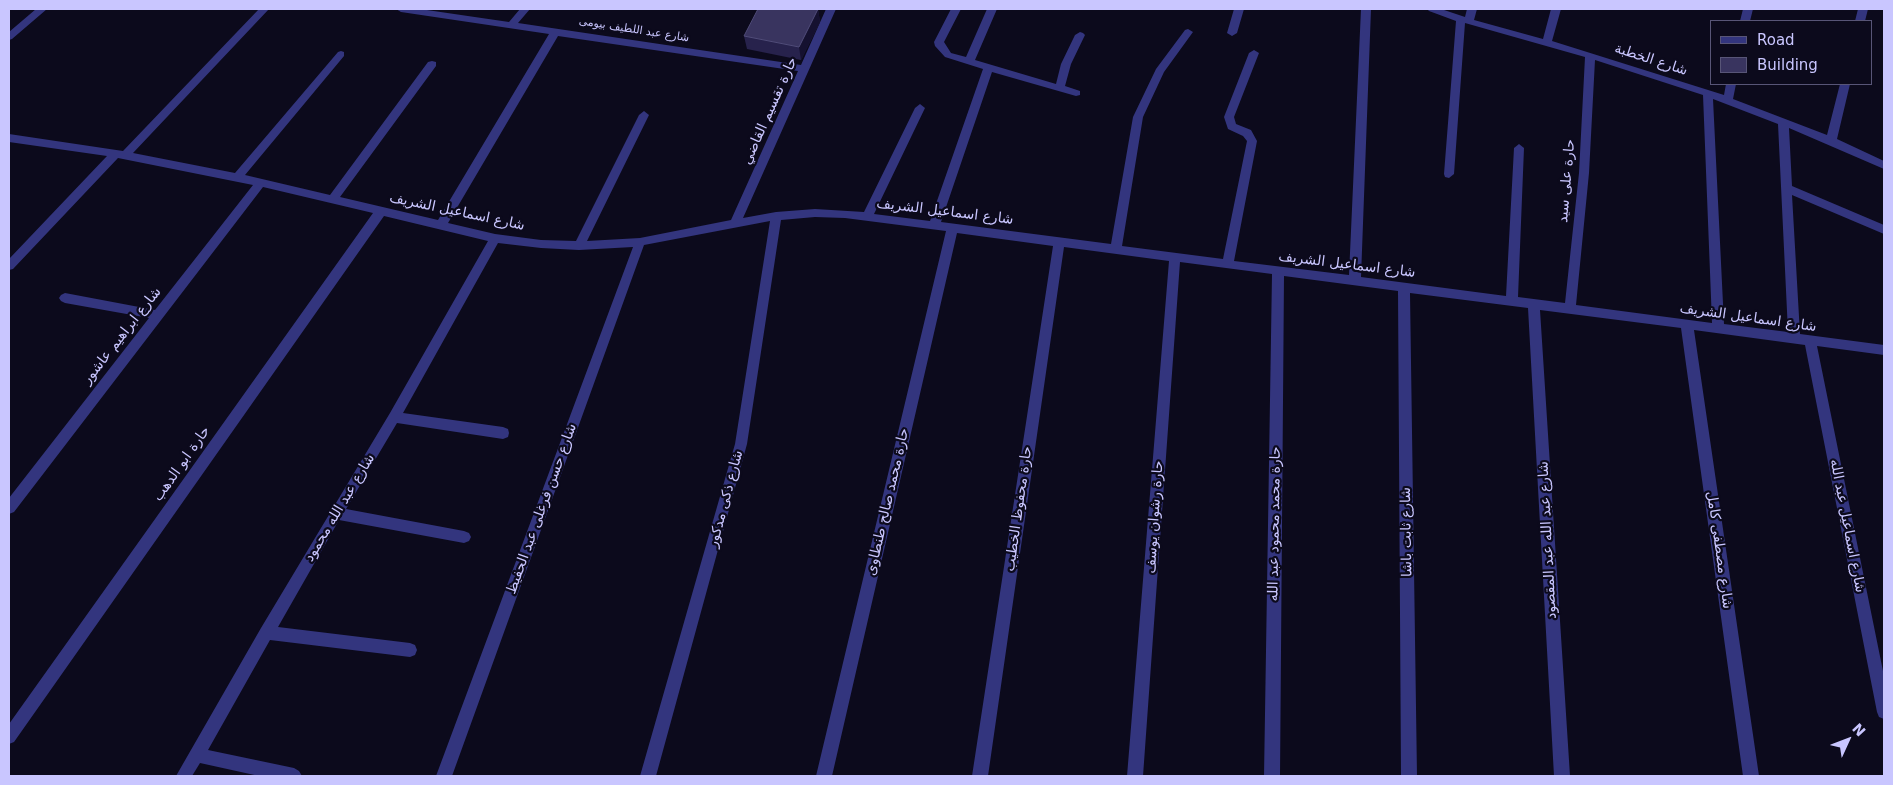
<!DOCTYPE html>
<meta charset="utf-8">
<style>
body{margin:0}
#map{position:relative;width:1893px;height:785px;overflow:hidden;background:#0c0a1c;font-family:"DejaVu Sans",sans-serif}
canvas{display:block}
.frame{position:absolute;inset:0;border:10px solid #c9c6ff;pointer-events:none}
.legend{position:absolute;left:1710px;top:20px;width:162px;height:65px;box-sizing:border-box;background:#0c0a1c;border:1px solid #585577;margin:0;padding:6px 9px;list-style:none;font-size:15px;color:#c9c6ff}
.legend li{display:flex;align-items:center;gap:10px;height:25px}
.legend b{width:25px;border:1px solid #585577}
.north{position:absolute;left:1823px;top:715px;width:50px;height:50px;-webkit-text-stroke:4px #0c0a1c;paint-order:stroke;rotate:47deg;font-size:14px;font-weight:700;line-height:20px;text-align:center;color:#c9c6ff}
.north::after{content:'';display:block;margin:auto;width:18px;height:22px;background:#c9c6ff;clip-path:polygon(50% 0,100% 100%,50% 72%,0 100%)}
</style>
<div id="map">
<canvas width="1893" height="785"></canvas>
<div class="frame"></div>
<ul class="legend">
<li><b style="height:6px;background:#33357e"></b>Road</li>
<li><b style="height:14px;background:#39345f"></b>Building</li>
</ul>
<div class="north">N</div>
</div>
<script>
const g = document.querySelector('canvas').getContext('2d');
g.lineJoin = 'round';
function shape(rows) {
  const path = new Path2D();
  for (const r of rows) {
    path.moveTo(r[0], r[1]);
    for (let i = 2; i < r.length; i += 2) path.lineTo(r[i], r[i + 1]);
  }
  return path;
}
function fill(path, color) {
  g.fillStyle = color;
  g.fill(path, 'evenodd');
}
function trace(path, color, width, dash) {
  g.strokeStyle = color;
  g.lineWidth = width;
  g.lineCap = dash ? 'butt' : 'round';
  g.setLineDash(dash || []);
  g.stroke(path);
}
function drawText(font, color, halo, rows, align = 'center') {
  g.font = font + ' "DejaVu Sans",Vazirmatn,sans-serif';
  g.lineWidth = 4.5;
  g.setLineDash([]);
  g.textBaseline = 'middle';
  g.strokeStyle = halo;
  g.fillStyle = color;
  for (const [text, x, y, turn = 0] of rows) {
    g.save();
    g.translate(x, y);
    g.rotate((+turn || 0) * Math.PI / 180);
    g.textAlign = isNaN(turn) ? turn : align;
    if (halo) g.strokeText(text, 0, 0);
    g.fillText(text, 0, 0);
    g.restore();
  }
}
const minor = shape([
 [36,9,47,9,12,39,9,40,9,32,36,9],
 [259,9,269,9,133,153,235,173,338,52,341,51,344,52,344,56,245,175,330,195,428,62,432,61,436,62,436,66,340,197,438,220,549,34,401,12,396,9,420,9,509,22,520,9,530,9,518,23,801,65,826,9,836,9,743,218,776,212,815,209,864,212,915,108,920,104,925,108,874,214,930,221,983,69,945,57,935,46,934,42,951,9,961,9,944,42,951,53,966,57,987,9,997,9,975,60,1056,84,1061,64,1075,35,1080,32,1083,33,1085,35,1071,64,1065,86,1080,91,1080,95,1076,96,992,72,941,222,1111,244,1133,117,1156,69,1185,30,1188,29,1193,32,1164,72,1143,117,1122,246,1223,259,1247,141,1243,136,1228,129,1224,117,1249,53,1254,50,1259,53,1234,117,1236,124,1251,130,1257,141,1234,261,1349,275,1361,9,1371,9,1361,277,1506,296,1514,148,1519,144,1524,148,1518,297,1565,303,1579,173,1585,57,1465,23,1454,174,1449,178,1445,177,1444,174,1456,21,1429,11,1427,9,1441,9,1465,17,1467,9,1477,9,1474,20,1543,39,1551,9,1561,9,1552,41,1724,95,1726,84,1736,84,1733,99,1827,135,1840,84,1850,84,1837,139,1884,161,1884,169,1789,128,1792,186,1884,225,1884,234,1792,195,1800,334,1884,345,1884,355,1817,346,1884,676,1884,719,1879,717,1877,712,1805,345,1694,330,1759,776,1743,776,1681,328,1540,310,1570,776,1554,776,1528,308,1410,293,1417,776,1401,776,1398,291,1284,276,1280,776,1264,776,1272,274,1180,262,1143,776,1127,776,1169,261,1064,247,988,776,972,776,1053,246,957,233,832,776,816,776,946,231,845,218,815,217,781,220,747,444,656,776,640,776,735,444,770,221,644,245,452,776,436,776,633,247,579,250,541,248,498,243,403,413,503,427,508,429,509,433,508,437,503,439,397,423,346,509,464,531,469,533,471,537,469,541,464,543,339,520,278,627,410,643,415,645,417,650,415,655,410,657,270,640,208,750,294,768,299,771,302,776,259,776,200,763,192,776,176,776,261,628,390,413,488,241,384,216,14,742,9,744,9,724,373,213,263,187,14,512,9,514,9,498,149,318,65,303,61,301,59,298,61,295,65,293,155,310,253,185,118,158,13,269,9,270,9,259,107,156,9,142,9,134,123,151,259,9],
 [558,36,798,71,731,220,640,238,587,241,649,115,644,111,639,115,576,241,541,240,495,234,448,223,558,36],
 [1595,60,1703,95,1712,323,1576,305,1589,173,1595,60],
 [1713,99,1778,124,1788,332,1724,324,1713,99],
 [1234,9,1244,9,1237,33,1232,36,1227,33,1234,9],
 [1743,9,1753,9,1750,21,1740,21,1743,9],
 [1858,9,1868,9,1865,21,1855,21,1858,9]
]);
const wall = shape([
 [818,9,820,22,801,60,747,49,744,36]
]);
const shadedWall = shape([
 [818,9,820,22,801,60,799,47]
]);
const building = shape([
 [758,9,818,9,799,47,744,36,758,9]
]);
const farStreetnames = [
 ["شارع عبد اللطيف بيومى",634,30,9]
];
const streetNames = [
 ["شارع الخطبة",1651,60,18],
 ["حارة تقسيم القاضي",770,111,-66],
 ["حارة على سيد",1567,181,-85],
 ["شارع اسماعيل الشريف",457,212,12],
 ["شارع اسماعيل الشريف",945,212,7],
 ["شارع اسماعيل الشريف",1347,265,7],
 ["شارع اسماعيل الشريف",1748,318,8],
 ["شارع ابراهيم عاشور",122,336,-52],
 ["حارة ابو الدهب",182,464,-55],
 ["شارع ذكى مدكور",726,499,-75],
 ["حارة محمد صالح طنطاوى",888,502,-77],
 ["شارع عبد الله محمود",340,508,-59],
 ["شارع حسن فرغلى عبد الحفيظ",542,509,-70],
 ["حارة محفوظ الخطيب",1019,509,-82],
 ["حارة رشوان يوسف",1155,517,-86],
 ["حارة محمد محمود عبد الله",1275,524,-89],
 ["شارع اسماعيل عبد الله",1847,526,79],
 ["شارع ثابت باشا",1407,532,-91],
 ["شارع عبد الله عبد المقصود",1548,540,-93],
 ["شارع مصطفى كامل",1719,550,82]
];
fill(minor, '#33357e');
fill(wall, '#27224c');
fill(shadedWall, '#151130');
fill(building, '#39345f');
trace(building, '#4f4b78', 1);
drawText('11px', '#c9c6ff', '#0c0a1c', farStreetnames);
drawText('14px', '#c9c6ff', '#0c0a1c', streetNames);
</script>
